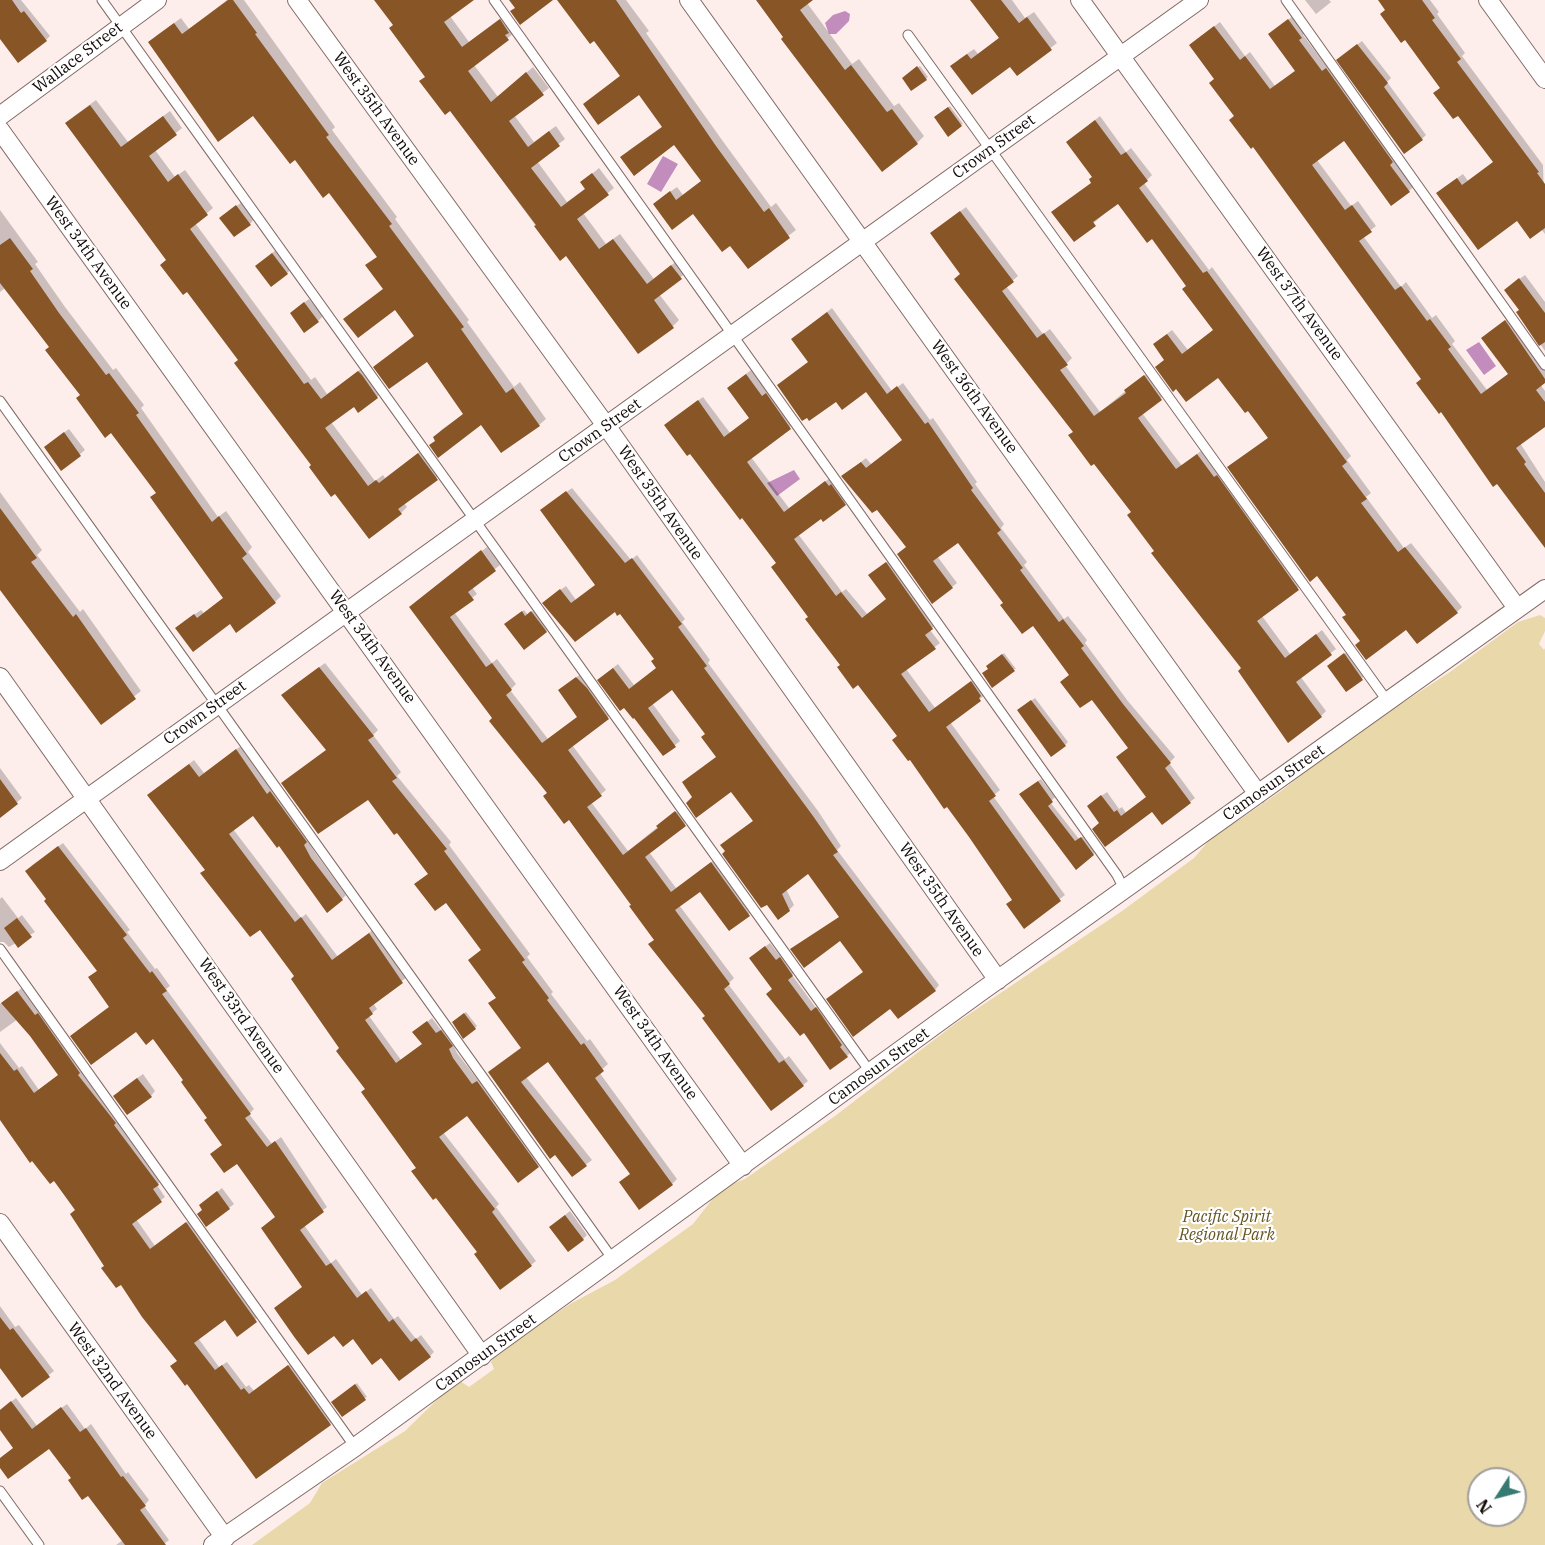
<!DOCTYPE html>
<style>
body{margin:0}
#map{position:relative;width:1545px;height:1545px;overflow:hidden;background:#feeeeb;font-family:"IBM Plex Serif",serif}
canvas{display:block}
.north{position:absolute;left:1467px;top:1467px;width:60px;height:60px;box-sizing:border-box;background:#fff;border:2px solid #a09d9c;border-radius:50%;rotate:234deg;font-size:16px;font-weight:700;line-height:24px;text-align:center;color:#120a08}
.north::after{content:'';display:block;margin:auto;width:21px;height:27px;background:#367b71;clip-path:polygon(50% 0,100% 100%,50% 72%,0 100%)}
</style>
<div id="map">
<canvas width="1545" height="1545"></canvas>
<div class="north">N</div>
</div>
<script>
const g = document.querySelector('canvas').getContext('2d');
g.lineJoin = 'round';
function fill(path, color) {
  g.fillStyle = color;
  g.fill(path, 'evenodd');
}
function shape(rows) {
  const path = new Path2D();
  for (const r of rows) {
    path.moveTo(r[0], r[1]);
    for (let i = 2; i < r.length; i += 2) path.lineTo(r[i], r[i + 1]);
  }
  return path;
}
function trace(path, color, width, dash) {
  g.strokeStyle = color;
  g.lineWidth = width;
  g.lineCap = dash ? 'butt' : 'round';
  g.setLineDash(dash || []);
  g.stroke(path);
}
function drawText(font, color, halo, rows, align = 'center') {
  g.font = font + ' "IBM Plex Serif",serif';
  g.lineWidth = 4.5;
  g.setLineDash([]);
  g.textBaseline = 'middle';
  g.strokeStyle = halo;
  g.fillStyle = color;
  for (const [text, x, y, turn = 0] of rows) {
    g.save();
    g.translate(x, y);
    g.rotate((+turn || 0) * Math.PI / 180);
    g.textAlign = isNaN(turn) ? turn : align;
    if (halo) g.strokeText(text, 0, 0);
    g.fillText(text, 0, 0);
    g.restore();
  }
}
const green = shape([
 [1540,615,1545,618,1545,631,1539,644,1544,650,1545,648,1545,1545,252,1545,310,1503,322,1483,405,1431,445,1392,460,1381,469,1387,494,1369,491,1362,494,1355,570,1304,615,1280,693,1224,721,1188,745,1179,835,1116,956,1023,1122,911,1194,858,1218,830,1239,820,1281,791,1347,739,1450,672,1518,622],
 [1479,1479,1515,1479,1515,1515,1479,1515]
]);
const water = shape([
 [845,11,850,14,849,21,836,34,829,34,825,23,833,15],
 [663,156,678,164,661,192,647,184],
 [1479,342,1496,366,1484,375,1466,350],
 [794,470,800,479,777,496,767,483]
]);
const shadow = shape([
 [0,0,21,0,50,36,46,40,0,38],
 [227,0,244,0,335,127,332,130,397,217,395,219,469,320,467,322,514,387,520,382,546,419,539,425,482,423,437,440,435,437,441,430,465,413,427,360,375,367,415,335,395,308,345,319,384,288,367,265,378,256,330,191,254,114,156,36,181,18,189,29],
 [375,0,471,0,450,16,469,42,506,14,514,33,474,65,498,97,533,67,549,88,514,115,534,142,556,126,565,139,537,161,567,202,586,188,582,182,599,168,614,188,583,213,606,244,620,234,654,279,678,260,687,272,659,294,679,320,673,326,638,352,566,254,560,259,426,76,395,25],
 [559,0,626,0,649,31,646,33,722,140,771,207,776,203,796,230,748,267,731,244,694,212,661,198,677,187,683,195,703,180,675,143,628,151,663,126,639,93,585,104,621,75,594,39],
 [758,0,810,0,807,3,852,64,859,59,894,106,899,103,924,136,917,143,785,37],
 [974,0,1012,0,1025,18,1034,12,1057,43,1017,74,1010,65,958,60,974,49,978,54,1000,37],
 [1305,0,1329,0,1331,2,1316,14],
 [1380,0,1430,0,1439,12,1437,14,1465,53,1462,56,1543,165,1545,234,1541,229,1443,188,1463,174,1468,181,1494,162],
 [1293,16,1306,32,1303,35,1327,67,1331,64,1414,186,1409,191,1345,139,1317,160,1351,206,1358,201,1376,226,1363,236,1401,287,1406,282,1432,318,1436,315,1455,341,1452,344,1487,390,1510,373,1488,333,1510,317,1545,365,1545,381,1540,384,1545,391,1545,425,1520,443,1545,482,1545,546,1235,115,1196,40,1220,22,1245,56,1250,52,1275,86,1296,70,1275,30],
 [1362,41,1391,78,1387,82,1426,135,1422,139,1342,56],
 [920,66,928,77,926,79,905,76],
 [96,100,128,142,170,111,182,128,155,150,175,177,185,170,213,208,195,223,311,380,315,377,327,394,365,366,383,391,377,397,354,405,331,422,375,481,383,475,385,478,425,448,443,473,404,503,407,507,401,513,313,465,167,259,73,117],
 [950,106,963,124,961,125,937,115],
 [1100,116,1126,152,1131,148,1152,175,1144,183,1209,270,1212,267,1351,456,1347,460,1371,493,1366,497,1404,548,1411,543,1462,607,1457,612,1362,641,1347,614,1234,463,1269,437,1219,376,1165,359,1159,340,1172,330,1188,350,1215,330,1188,285,1152,237,1118,202,1074,240,1094,176,1068,142],
 [242,202,254,219,250,224,226,214],
 [966,207,1018,276,1006,286,1043,334,1050,329,1072,358,1065,365,1100,412,1150,371,1166,394,1142,413,1182,466,1202,450,1303,584,1262,616,1290,654,1322,630,1336,649,1300,676,1326,711,1321,716,1243,668,1156,551,1132,511,962,274,937,229],
 [0,210,38,262,35,264,65,307,113,370,116,368,144,405,141,408,218,517,226,511,252,547,248,552,281,596,275,602,230,622,183,622,201,610,204,613,225,597,157,492,81,395,50,347,5,288,0,292],
 [277,249,292,269,287,273,257,266],
 [1525,275,1545,302,1545,351,1518,312,1521,309,1511,285],
 [309,299,323,316,318,321,297,308],
 [832,308,892,391,903,383,930,420,933,418,977,482,975,484,1004,524,1001,528,1027,562,1024,565,1064,619,1068,616,1087,640,1085,643,1127,700,1175,757,1169,763,1195,798,1190,802,1101,823,1093,802,1107,792,1119,809,1122,807,1126,813,1148,796,1129,748,1033,624,1004,603,958,540,937,556,957,583,952,587,907,547,848,472,866,458,871,464,904,440,866,390,810,361,793,339],
 [751,370,768,392,771,390,795,423,751,457,789,508,830,478,849,500,798,534,842,592,846,589,867,614,888,599,875,571,891,559,937,623,930,630,940,643,906,669,935,708,976,678,985,695,950,722,1000,790,993,796,1065,895,1025,926,1013,899,899,736,842,665,778,563,671,420,703,397,730,433,751,418,733,384],
 [69,429,85,450,62,469,50,443],
 [572,488,631,560,637,555,685,619,682,622,710,660,708,663,818,811,841,846,837,850,939,985,935,990,864,972,840,916,808,872,786,889,794,905,789,910,727,851,727,840,754,820,732,790,694,797,718,756,707,734,672,688,652,703,680,741,664,754,604,675,618,664,634,685,658,668,655,658,621,612,615,610,575,640,549,598,566,586,576,600,597,585,547,506],
 [0,492,42,550,37,555,80,612,83,609,141,691,101,722,0,585],
 [487,547,500,565,472,587,477,594,454,612,492,663,497,659,516,684,510,690,548,739,579,716,565,686,582,673,613,713,572,745,606,790,591,802,628,851,681,808,689,820,649,852,676,888,717,858,754,910,730,929,700,890,679,905,734,978,728,984,785,1059,789,1056,808,1081,803,1085,707,1016,633,905,494,718,416,602],
 [524,610,528,615,534,610,548,629,546,631,508,622],
 [1350,650,1366,674,1362,678,1333,662],
 [1004,653,1016,669,989,669,990,665],
 [325,663,378,730,373,735,401,772,397,776,451,842,449,845,530,954,527,957,553,992,551,994,587,1041,590,1039,608,1064,599,1072,677,1179,672,1184,631,1173,549,1060,526,1077,592,1160,572,1175,495,1067,522,1047,490,1004,497,997,470,960,482,949,398,831,327,749,288,690],
 [1035,698,1068,742,1065,745,1023,707],
 [241,746,272,791,275,788,316,854,346,895,342,899,280,844,253,814,233,829,301,918,306,914,338,957,374,929,407,977,373,1003,377,1009,369,1016,401,1060,423,1044,419,1028,432,1018,441,1030,446,1027,456,1041,453,1044,457,1053,478,1080,482,1077,542,1162,538,1166,467,1114,443,1132,499,1204,496,1207,536,1261,531,1265,417,1167,296,976,260,928,207,869,153,791,194,760,204,773],
 [0,768,22,798,0,816],
 [1041,779,1055,797,1050,802,1079,839,1085,835,1097,851,1076,868,1024,791],
 [63,843,130,930,127,932,155,969,157,968,170,986,166,989,254,1109,249,1114,272,1144,281,1137,327,1207,304,1225,331,1263,336,1259,362,1295,371,1288,394,1319,398,1316,416,1339,421,1335,434,1352,430,1356,382,1356,353,1337,303,1286,276,1217,154,1037,137,1029,77,1031,110,1006,94,973,98,970,48,899,31,866],
 [2,897,18,918,22,915,35,932,9,947,4,942,0,942,0,899],
 [770,943,781,957,785,954,796,971,792,975,816,1008,820,1004,851,1052,847,1056,774,989,755,954],
 [22,988,162,1180,157,1185,165,1197,136,1219,155,1246,191,1219,260,1316,237,1334,225,1317,198,1338,219,1367,227,1362,246,1387,249,1385,254,1391,293,1362,334,1420,330,1424,188,1382,178,1361,106,1265,77,1209,0,1114,0,1043,19,1068,22,1066,39,1090,60,1074,18,1019,0,1032,0,1004],
 [466,1012,477,1026,475,1028,455,1020],
 [143,1074,155,1091,151,1096,119,1091],
 [222,1188,234,1204,229,1208,205,1201],
 [570,1211,587,1235,583,1239,556,1222],
 [0,1306,15,1327,19,1325,54,1371,22,1395,2,1368,0,1369],
 [357,1383,367,1397,365,1398,335,1400],
 [16,1398,37,1426,67,1404,85,1429,91,1424,126,1474,128,1472,149,1500,144,1506,169,1540,163,1545,116,1545,123,1540,50,1447,0,1466,0,1460,15,1448,0,1428,0,1410]
]);
const building = shape([
 [0,0,12,0,21,13,24,11,47,41,18,63,0,39],
 [228,0,233,0,257,33,255,34,329,135,326,137,392,224,389,226,464,327,461,329,506,393,513,388,540,426,501,453,481,425,438,458,429,445,435,441,433,437,463,414,427,362,389,389,373,367,414,336,395,310,358,338,343,319,383,289,365,265,377,257,329,193,323,198,295,160,290,164,253,116,218,142,148,42,174,23,182,34],
 [374,0,474,0,444,22,462,47,500,19,509,33,505,35,509,40,468,71,491,102,526,72,544,95,509,121,528,147,549,131,560,146,531,168,561,207,585,189,580,182,592,173,609,195,577,219,599,249,613,239,647,284,671,265,682,279,654,300,674,328,638,354,566,256,560,261,534,226,536,225,450,111,445,115,419,81,425,77,389,28,393,25],
 [509,0,553,0,520,25,510,11,515,8],
 [557,0,616,0,716,146,764,212,769,208,790,238,748,269,730,246,722,252,693,214,672,230,653,204,670,191,676,200,701,181,674,145,634,176,620,157,662,127,639,95,598,125,583,104,620,76,594,41,590,44],
 [756,0,813,0,800,10,845,70,851,65,887,112,892,109,918,144,882,172,781,39,783,37],
 [970,0,1001,0,1019,23,1027,17,1052,50,1017,76,1010,67,972,95,950,66,967,54,971,59,999,38],
 [1378,0,1422,0,1435,18,1432,20,1461,59,1457,62,1539,172,1537,173,1545,184,1545,228,1530,239,1517,221,1478,250,1436,193,1457,178,1462,185,1493,162,1458,116,1453,119,1433,93,1440,88,1405,40,1401,43,1380,14,1385,10],
 [1288,19,1302,38,1299,40,1322,71,1326,68,1393,162,1390,165,1410,192,1391,206,1344,141,1312,165,1345,210,1352,205,1372,232,1359,241,1395,290,1401,286,1427,321,1430,319,1451,347,1448,349,1481,394,1508,374,1481,338,1505,320,1545,379,1545,383,1536,390,1545,402,1545,427,1516,448,1526,462,1524,464,1545,493,1545,548,1497,484,1493,487,1441,412,1439,414,1416,383,1421,379,1253,147,1251,149,1229,120,1234,116,1209,83,1214,79,1189,45,1214,26,1240,60,1245,56,1270,89,1295,71,1268,34],
 [1357,44,1388,83,1384,87,1423,140,1404,154,1336,60],
 [917,66,927,80,911,91,902,78],
 [90,105,121,147,163,116,177,135,149,156,168,182,178,174,208,215,190,229,304,384,308,382,321,399,358,371,362,375,378,398,358,413,354,407,325,428,368,486,376,480,379,483,418,453,438,480,398,509,402,514,369,539,335,494,331,497,309,467,311,465,234,363,238,360,187,292,183,295,160,265,166,260,65,123],
 [948,107,962,126,948,137,934,117],
 [1095,120,1121,155,1126,152,1148,181,1139,188,1203,273,1207,271,1347,462,1342,466,1367,499,1361,503,1398,552,1405,547,1458,613,1417,644,1406,630,1366,660,1355,645,1360,641,1342,617,1346,615,1317,576,1310,582,1227,467,1268,438,1248,411,1245,413,1218,378,1186,402,1176,389,1173,392,1155,367,1164,360,1153,344,1167,334,1182,354,1213,330,1182,289,1186,286,1152,239,1147,243,1118,204,1093,222,1096,226,1074,242,1051,212,1091,183,1089,179,1092,177,1066,142],
 [236,205,251,225,234,237,219,218],
 [960,211,1014,282,1002,291,1037,338,1044,333,1068,365,1060,370,1094,416,1126,393,1124,390,1144,375,1162,400,1138,418,1176,469,1197,454,1214,477,1217,475,1299,590,1257,621,1285,658,1316,634,1332,655,1296,682,1322,717,1288,743,1238,671,1241,668,1151,553,1154,551,1127,515,1131,512,1094,464,1091,466,1068,435,1073,432,954,279,960,274,930,233],
 [10,238,33,269,30,271,59,313,106,375,109,373,139,413,136,415,212,522,219,516,247,554,242,558,276,603,236,633,230,624,193,652,175,628,194,614,197,618,223,598,150,497,156,493,111,433,105,438,76,398,80,395,45,350,49,347,0,283,0,245],
 [272,253,288,274,271,287,255,266],
 [1519,278,1545,313,1545,342,1539,346,1516,312,1519,310,1504,290],
 [304,302,319,322,304,333,290,313],
 [827,312,887,394,897,386,925,424,928,422,973,488,971,490,1001,530,997,533,1023,568,1020,570,1059,622,1063,619,1084,646,1081,648,1123,704,1171,763,1165,768,1191,803,1162,825,1152,812,1105,847,1092,829,1099,823,1087,806,1101,795,1114,812,1117,810,1121,816,1146,797,1116,757,1128,748,1092,700,1080,708,1060,682,1069,675,1033,626,1022,634,1000,605,1003,603,958,543,933,561,953,588,932,604,897,554,906,547,877,510,872,513,841,476,861,462,866,468,902,440,866,392,842,410,836,402,809,421,807,418,802,421,777,385,808,362,791,339],
 [746,374,762,396,766,393,791,429,747,462,784,512,825,481,829,486,831,484,846,505,823,522,821,519,794,539,836,596,841,592,862,618,886,599,868,575,886,562,933,629,925,635,936,649,901,674,929,712,971,681,981,696,979,698,981,701,946,727,996,796,989,801,1061,901,1024,929,1006,904,1012,900,969,837,947,807,944,809,910,760,908,761,892,740,897,736,858,685,853,689,837,667,840,665,805,619,808,617,771,567,776,563,742,518,740,520,690,454,687,456,664,425,698,400,724,437,749,418,727,388],
 [64,432,81,456,61,471,44,447],
 [566,491,625,563,632,558,682,624,678,627,707,666,704,668,813,816,838,852,833,855,936,991,898,1019,890,1009,853,1037,826,999,863,972,840,941,804,968,790,949,839,917,808,874,782,894,790,911,778,920,767,905,761,908,722,854,725,851,720,845,753,821,731,792,696,818,686,803,692,797,682,782,716,757,701,737,705,734,672,690,648,708,676,747,663,756,634,718,633,719,624,708,620,711,597,680,613,668,629,689,656,668,651,661,654,659,620,614,617,616,615,612,575,642,542,603,560,589,571,603,595,585,540,510],
 [0,508,37,558,31,562,73,617,76,614,136,699,101,725,0,590],
 [481,550,496,571,468,592,474,600,450,617,486,667,492,663,512,690,506,695,542,743,577,717,558,690,576,677,587,688,609,719,568,750,602,796,587,807,623,855,658,828,656,826,675,811,686,826,645,857,671,892,711,862,750,916,729,931,700,892,675,910,730,984,724,989,779,1063,784,1060,804,1086,771,1111,702,1018,705,1016,648,944,654,940,629,906,631,905,569,820,564,824,543,796,547,793,489,721,492,718,409,607],
 [522,611,525,616,531,611,547,632,524,650,504,624],
 [1344,653,1363,680,1346,692,1327,666],
 [1002,654,1015,671,992,688,982,673,988,669,986,666],
 [319,667,374,736,368,740,397,778,392,781,447,849,444,851,525,960,522,962,549,998,547,1000,581,1045,584,1043,604,1071,595,1078,673,1185,639,1210,619,1182,630,1174,548,1062,521,1082,587,1166,572,1177,555,1155,550,1159,488,1072,521,1048,488,1003,496,998,468,960,481,950,446,903,435,911,414,884,428,874,397,833,394,835,368,800,318,834,281,783,326,750,281,695],
 [1031,700,1066,746,1051,757,1017,710],
 [236,749,267,794,270,791,307,842,304,845,311,858,343,900,327,913,279,846,277,848,253,816,229,834,295,922,301,917,332,960,369,933,403,983,369,1008,373,1014,365,1020,396,1063,422,1044,412,1032,427,1021,436,1033,441,1030,453,1046,449,1049,453,1058,472,1084,477,1081,539,1167,518,1183,467,1116,439,1137,495,1209,492,1212,532,1266,500,1290,474,1254,477,1252,436,1198,433,1200,411,1171,416,1168,361,1092,365,1089,336,1051,339,1048,291,979,294,976,260,930,250,937,200,873,205,870,147,795,189,764,199,777],
 [0,779,18,804,0,818],
 [1038,781,1053,802,1048,806,1075,841,1081,837,1094,855,1076,870,1019,794],
 [58,846,127,935,123,938,150,973,152,971,167,991,162,994,251,1114,245,1118,267,1147,275,1141,324,1212,300,1230,326,1266,331,1263,357,1298,366,1291,389,1322,393,1319,411,1342,416,1338,431,1357,399,1381,381,1358,372,1365,353,1339,343,1347,334,1336,308,1355,295,1338,274,1308,302,1287,261,1228,275,1217,237,1164,224,1173,210,1154,222,1145,204,1120,207,1118,181,1082,183,1080,153,1039,146,1045,136,1032,91,1065,70,1036,109,1007,88,977,97,971,44,901,46,899,25,871],
 [17,918,32,937,18,948,4,928],
 [765,946,776,960,780,957,793,976,788,980,811,1011,816,1007,842,1045,840,1047,848,1057,830,1070,804,1033,800,1036,766,994,772,989,749,958],
 [17,991,35,1015,38,1013,80,1073,78,1075,116,1123,114,1125,159,1185,153,1189,162,1202,132,1224,150,1249,186,1222,257,1322,237,1337,225,1320,194,1343,215,1370,222,1365,241,1390,244,1388,249,1394,288,1365,331,1425,256,1479,187,1384,185,1386,170,1366,177,1361,142,1317,121,1285,116,1288,101,1268,104,1266,70,1214,75,1210,54,1181,50,1184,32,1161,30,1163,0,1120,0,1053,14,1071,17,1069,34,1093,58,1075,30,1036,1,1003],
 [464,1013,476,1029,463,1039,452,1022],
 [137,1078,152,1097,127,1115,113,1096],
 [217,1191,230,1209,206,1227,197,1214,202,1210,199,1205],
 [565,1215,584,1240,568,1252,549,1227],
 [0,1317,10,1330,13,1328,50,1377,22,1398,0,1368],
 [355,1384,366,1400,342,1417,331,1402],
 [11,1401,32,1429,61,1407,80,1432,86,1428,121,1477,123,1476,146,1506,140,1510,166,1545,125,1545,88,1496,82,1500,68,1480,71,1478,49,1449,8,1479,0,1468,0,1458,13,1448,0,1430,0,1410]
]);
const lane = shape([
 [102,0,871,1073],
 [494,0,1117,875,1125,891],
 [1286,0,1545,365],
 [908,35,1388,702],
 [0,401,614,1261],
 [0,949,355,1447],
 [0,1491,39,1545]
]);
const street = shape([
 [297,0,607,427,998,980],
 [689,0,1258,794],
 [1080,0,1517,608],
 [1488,0,1545,79],
 [0,116,157,0],
 [0,130,743,1166],
 [0,677,482,1356],
 [0,861,1199,0],
 [0,1223,225,1538],
 [213,1545,355,1447,979,993,1545,589]
]);
const streetNames = [
 ["Wallace Street",78,58,-37],
 ["West 35th Avenue",376,109,54],
 ["Crown Street",994,147,-36],
 ["West 34th Avenue",88,253,54],
 ["West 37th Avenue",1299,304,54],
 ["West 36th Avenue",974,397,54],
 ["Crown Street",600,431,-36],
 ["West 35th Avenue",660,503,55],
 ["West 34th Avenue",372,647,54],
 ["Crown Street",205,713,-36],
 ["Camosun Street",1274,783,-35],
 ["West 35th Avenue",941,900,55],
 ["West 33rd Avenue",241,1016,55],
 ["West 34th Avenue",655,1043,55],
 ["Camosun Street",879,1067,-36],
 ["Camosun Street",486,1353,-36],
 ["West 32nd Avenue",112,1381,54]
];
const parkNames = [
 ["Pacific Spirit",1227,1217],
 ["Regional Park",1227,1235]
];
fill(green, '#e8d8aa');
fill(water, '#c28dbc');
fill(shadow, '#0003');
fill(building, '#875526');
trace(lane, '#816b67', 11);
trace(street, '#816b67', 20);
trace(lane, '#fff', 9);
trace(street, '#fff', 18);
drawText('16px', '#120a08', '#fff', streetNames);
drawText('italic 16px', '#655522', '#fff', parkNames);
</script>
